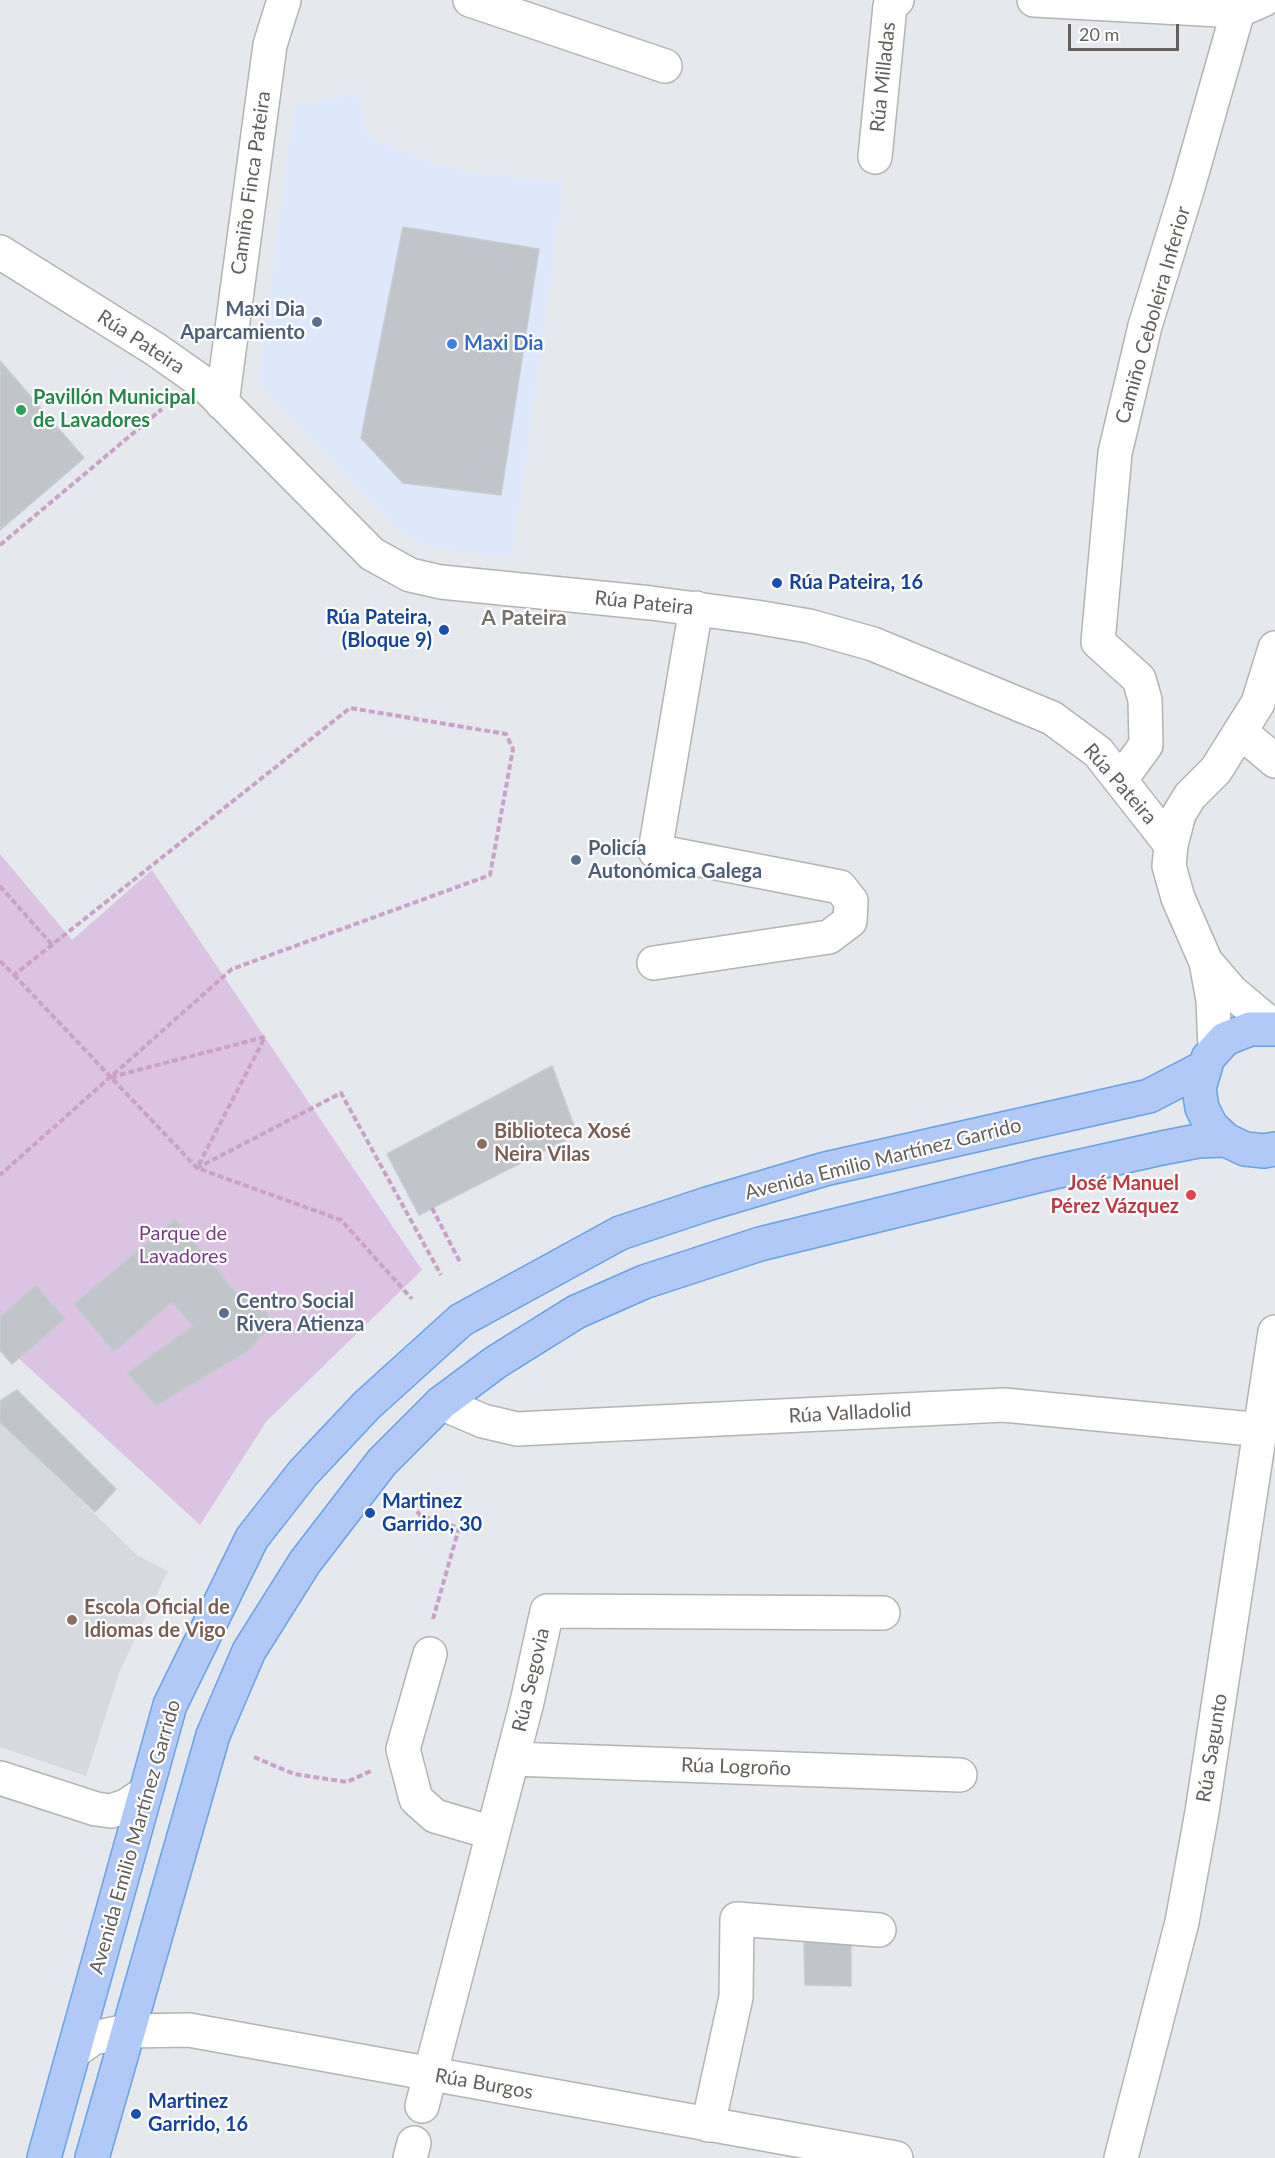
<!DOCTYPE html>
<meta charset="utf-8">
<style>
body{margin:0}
#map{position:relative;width:1275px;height:2158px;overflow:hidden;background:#e5e8ed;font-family:Lato,sans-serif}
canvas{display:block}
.scale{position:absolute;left:1068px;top:24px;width:111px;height:27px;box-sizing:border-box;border:3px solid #645f5c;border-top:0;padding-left:8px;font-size:18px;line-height:21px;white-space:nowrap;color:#645f5c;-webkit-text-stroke:4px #fff;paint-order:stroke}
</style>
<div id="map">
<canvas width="1275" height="2158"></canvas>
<div class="scale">20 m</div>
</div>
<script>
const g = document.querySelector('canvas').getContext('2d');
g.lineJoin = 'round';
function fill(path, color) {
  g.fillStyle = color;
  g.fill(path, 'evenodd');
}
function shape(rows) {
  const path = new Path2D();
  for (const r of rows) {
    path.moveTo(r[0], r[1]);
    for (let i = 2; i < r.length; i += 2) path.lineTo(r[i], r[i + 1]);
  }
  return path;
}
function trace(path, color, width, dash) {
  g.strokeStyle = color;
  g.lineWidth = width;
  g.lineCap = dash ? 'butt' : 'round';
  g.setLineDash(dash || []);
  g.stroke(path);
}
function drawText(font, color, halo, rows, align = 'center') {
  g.font = font + ' Lato,sans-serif';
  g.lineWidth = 4.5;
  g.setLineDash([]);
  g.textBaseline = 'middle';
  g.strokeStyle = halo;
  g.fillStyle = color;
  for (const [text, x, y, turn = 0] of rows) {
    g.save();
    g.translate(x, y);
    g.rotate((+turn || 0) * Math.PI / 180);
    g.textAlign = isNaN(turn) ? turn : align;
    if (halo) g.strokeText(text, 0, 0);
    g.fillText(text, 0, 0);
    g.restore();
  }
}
const commercial = shape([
 [342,96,358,97,368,134,374,139,428,161,472,174,564,181,512,558,436,548,415,541,394,527,261,386,259,372,294,105]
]);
const education = shape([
 [0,1422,138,1556,168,1571,121,1668,86,1776,0,1747]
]);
const green = shape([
 [0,854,72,940,152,870,422,1270,266,1422,200,1525,0,1341]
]);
const building = shape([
 [403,227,539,249,501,495,403,483,361,438,403,227],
 [0,361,84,458,0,530,0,361],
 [552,1066,577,1134,419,1215,387,1154,552,1066],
 [175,1219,241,1299,249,1292,274,1322,248,1351,156,1406,127,1373,193,1326,172,1302,114,1352,74,1304,175,1219],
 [36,1285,65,1319,12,1364,0,1350,0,1317,36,1285],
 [17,1390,116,1489,95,1512,0,1422,0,1401,17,1390],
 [804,1937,851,1938,851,1986,805,1985,804,1937]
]);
const path = shape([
 [0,545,162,409],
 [0,886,52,945],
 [0,961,14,975,350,708,506,734,513,749,490,875,232,969,0,1175],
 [14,975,197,1168,341,1220,412,1299],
 [111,1077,265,1037,197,1168,341,1093,441,1275],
 [432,1208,461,1264],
 [406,1497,420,1515,459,1528,433,1619],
 [254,1757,294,1774,347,1782,373,1770]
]);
const minor = shape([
 [470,0,665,66],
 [1034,0,1238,11,1263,0],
 [875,157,890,6,897,0],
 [0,252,155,349,202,382,372,554,410,575,441,582,651,603,756,617,809,626,873,644,1052,718,1098,752,1171,845],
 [222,403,270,45,284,0],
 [1242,733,1275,761],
 [1121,779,1146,745,1145,700,1139,679,1098,642,1115,453,1145,326,1188,187,1238,11],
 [654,963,829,937,850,921,851,901,840,887,655,851,696,608],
 [1207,963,1232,992,1275,1028],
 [1215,1048,1213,1000,1206,962,1178,898,1169,866,1171,845,1179,814,1190,796,1216,770,1258,703,1275,648],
 [441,1403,483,1421,517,1429,1004,1405,1262,1430],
 [430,1654,403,1749,416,1799,435,1816,493,1833],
 [512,1759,960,1775],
 [0,1778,96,1809,111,1811,126,1806,144,1794],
 [75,2051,93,2038,128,2031,189,2030,896,2158],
 [422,2106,527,1702,547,1611,883,1613],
 [708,2125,736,1997,737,1919,879,1930],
 [410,2158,414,2143],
 [1121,2158,1182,1922,1202,1812,1275,1332]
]);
const major = shape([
 [1275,1029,1250,1029,1225,1039,1208,1058,1199,1088,1202,1108,1211,1126,1226,1140,1245,1149,1264,1151,1275,1149],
 [44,2158,170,1705,252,1538,303,1473,367,1405,461,1320,620,1233,707,1204,825,1169,1149,1096,1203,1068],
 [92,2158,213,1735,249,1651,305,1562,382,1462,441,1403,496,1362,576,1312,644,1282,760,1244,1041,1175,1162,1148,1198,1141,1226,1140]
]);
const markers = [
 [317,322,6,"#5c6f8a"],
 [452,344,6,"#3f7fe0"],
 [21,410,6,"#2e9e5b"],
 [777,583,6,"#1a4fb4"],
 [444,630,6,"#1a4fb4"],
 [576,860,6,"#5c6f8a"],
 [482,1144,6,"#8d6e63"],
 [1191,1195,6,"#e0444e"],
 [224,1313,6,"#5c6f8a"],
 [370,1513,6,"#1a4fb4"],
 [72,1620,6,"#8d6e63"],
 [136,2114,6,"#1a4fb4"]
];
const streetNames = [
 ["Rúa Milladas",883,77,-84],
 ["Camiño Finca Pateira",251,183,-82],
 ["Camiño Ceboleira Inferior",1153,315,-74],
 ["Rúa Pateira",141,342,33],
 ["Rúa Pateira",644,603,6],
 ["Rúa Pateira",1120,784,49],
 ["Avenida Emilio Martínez Garrido",883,1159,-14],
 ["Rúa Valladolid",850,1413,-3],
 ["Rúa Segovia",531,1680,-77],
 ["Rúa Sagunto",1212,1748,-81],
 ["Rúa Logroño",736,1767,2],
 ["Avenida Emilio Martínez Garrido",135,1837,-74],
 ["Rúa Burgos",484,2084,10]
];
const serviceNames = [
 ["Maxi Dia",305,310,"right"],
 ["Aparcamiento",305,333,"right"],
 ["Policía",588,849],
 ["Autonómica Galega",588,872],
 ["Centro Social",236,1302],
 ["Rivera Atienza",236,1325]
];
const shopNames = [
 ["Maxi Dia",464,344]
];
const leisureNames = [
 ["Pavillón Municipal",33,398],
 ["de Lavadores",33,421]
];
const transitNames = [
 ["Rúa Pateira, 16",789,583],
 ["Rúa Pateira,",432,618,"right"],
 ["(Bloque 9)",432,641,"right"],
 ["Martinez",382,1502],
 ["Garrido, 30",382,1525],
 ["Martinez",148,2102],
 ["Garrido, 16",148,2125]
];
const educationNames = [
 ["Biblioteca Xosé",494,1132],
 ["Neira Vilas",494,1155],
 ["Escola Oficial de",84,1608],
 ["Idiomas de Vigo",84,1631]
];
const healthNames = [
 ["José Manuel",1179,1184],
 ["Pérez Vázquez",1179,1207]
];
const parkNames = [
 ["Parque de",183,1234],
 ["Lavadores",183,1257]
];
const neighbourhoodNames = [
 ["A Pateira",524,618]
];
fill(commercial, '#dde9fb');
fill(education, '#d6dae0');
fill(green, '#ddc3e3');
fill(building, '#c1c5c9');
trace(building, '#c4cbd2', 1.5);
trace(minor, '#b6b2b0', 36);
trace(major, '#67a2e4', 36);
trace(path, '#caa2c7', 4, [6, 3]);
trace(minor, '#fff', 33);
trace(major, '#b0c9f7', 33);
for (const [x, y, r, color] of markers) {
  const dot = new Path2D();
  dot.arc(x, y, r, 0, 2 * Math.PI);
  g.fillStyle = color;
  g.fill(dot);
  trace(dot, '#fff', 2);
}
drawText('20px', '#645f5c', '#fff', streetNames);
drawText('bold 20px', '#4e5e75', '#fff', serviceNames, 'left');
drawText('bold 20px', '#366cbe', '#fff', shopNames, 'left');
drawText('bold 20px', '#27864d', '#fff', leisureNames, 'left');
drawText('bold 20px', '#164399', '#fff', transitNames, 'left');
drawText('bold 20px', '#785e54', '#fff', educationNames, 'left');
drawText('bold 20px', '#be3a42', '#fff', healthNames, 'right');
drawText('20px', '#783d82', '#fff', parkNames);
drawText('bold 21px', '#76706e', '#fff', neighbourhoodNames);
</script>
